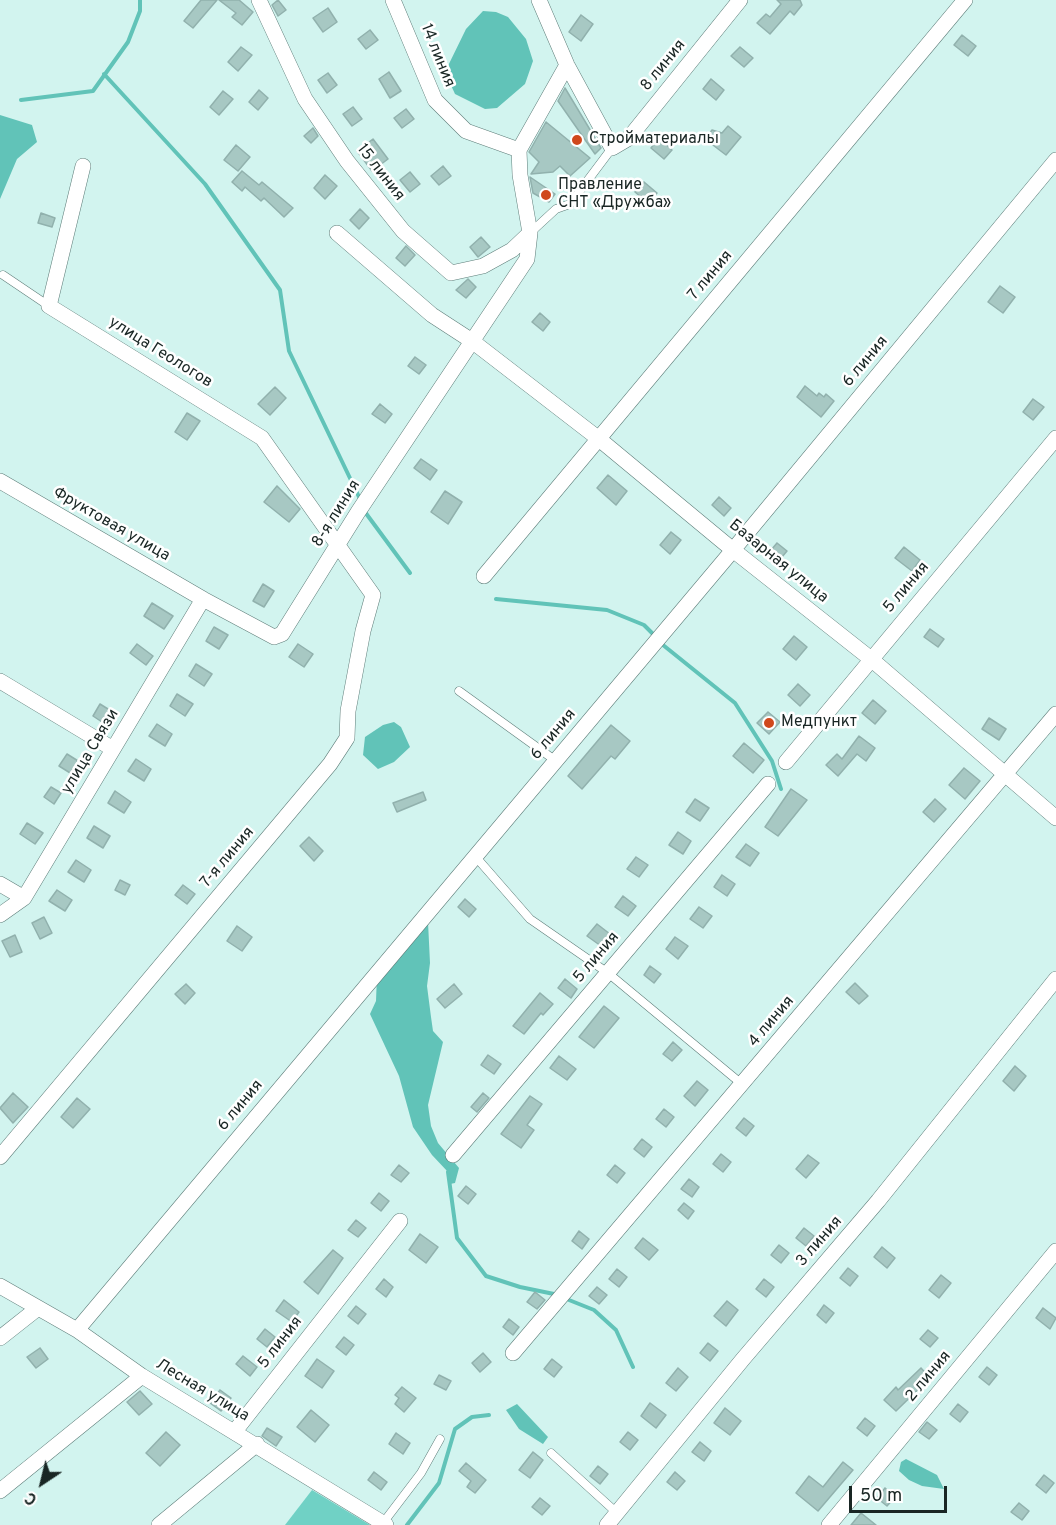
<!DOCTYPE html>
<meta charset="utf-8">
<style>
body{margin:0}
#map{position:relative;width:1056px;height:1525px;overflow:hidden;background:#d2f4ef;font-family:Overpass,sans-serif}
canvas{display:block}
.north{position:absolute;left:12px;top:1453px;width:60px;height:60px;-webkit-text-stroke:4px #fff;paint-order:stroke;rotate:215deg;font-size:16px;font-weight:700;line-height:24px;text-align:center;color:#192624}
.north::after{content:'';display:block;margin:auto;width:21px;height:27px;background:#192624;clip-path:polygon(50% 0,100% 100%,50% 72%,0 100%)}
.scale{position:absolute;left:849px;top:1486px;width:98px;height:27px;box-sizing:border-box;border:3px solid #192624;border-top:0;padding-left:8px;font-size:18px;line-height:21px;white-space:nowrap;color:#192624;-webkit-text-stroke:4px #fff;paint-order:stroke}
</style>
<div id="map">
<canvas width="1056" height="1525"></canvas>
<div class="north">С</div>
<div class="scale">50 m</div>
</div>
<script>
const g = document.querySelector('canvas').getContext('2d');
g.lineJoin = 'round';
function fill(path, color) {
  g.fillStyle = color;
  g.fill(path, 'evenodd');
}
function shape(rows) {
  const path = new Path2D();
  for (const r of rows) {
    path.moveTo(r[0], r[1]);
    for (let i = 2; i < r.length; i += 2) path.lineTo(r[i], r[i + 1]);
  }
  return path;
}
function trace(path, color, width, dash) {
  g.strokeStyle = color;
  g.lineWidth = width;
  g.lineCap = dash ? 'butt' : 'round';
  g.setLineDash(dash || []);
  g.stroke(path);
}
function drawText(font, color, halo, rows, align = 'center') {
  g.font = font + ' Overpass,sans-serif';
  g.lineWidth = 5;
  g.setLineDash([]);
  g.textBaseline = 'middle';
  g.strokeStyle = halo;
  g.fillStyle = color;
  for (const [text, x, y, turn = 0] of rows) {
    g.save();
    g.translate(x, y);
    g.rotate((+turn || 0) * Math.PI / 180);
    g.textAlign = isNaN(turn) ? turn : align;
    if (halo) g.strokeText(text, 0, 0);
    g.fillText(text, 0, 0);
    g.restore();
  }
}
const forest = shape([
 [312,1490,370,1525,285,1525]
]);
const water = shape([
 [483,11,496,12,508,17,526,39,533,61,525,84,497,108,485,109,455,94,445,72,466,29],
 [0,115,32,125,37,142,17,159,0,199],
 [394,722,401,727,410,747,394,762,378,769,363,755,365,737,383,725],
 [428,922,430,963,427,986,431,1017,433,1031,443,1042,428,1105,431,1126,438,1143,459,1168,455,1183,450,1184,448,1172,432,1155,413,1127,399,1076,370,1014,376,1001,377,975],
 [517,1404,548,1437,543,1444,519,1429,506,1410],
 [906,1459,937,1475,944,1489,922,1486,909,1480,899,1471,901,1462]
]);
const stream = shape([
 [104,74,205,184,280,290,289,351,360,499],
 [21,100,93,91,128,42,140,11,140,0],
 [365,512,410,573],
 [496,599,607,610,644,625,653,634],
 [663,645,735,703,772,761,781,789],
 [448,1172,457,1238,486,1276,520,1287,554,1294],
 [569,1300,594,1310,616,1330,633,1367],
 [407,1525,439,1483,455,1429,472,1417,489,1415]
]);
const building = shape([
 [201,0,217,0,193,28,184,21,201,0],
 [219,0,239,0,253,12,242,25,232,17,236,13,219,0],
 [278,0,286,10,278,16,272,5,278,0],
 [777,0,800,0,802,5,794,15,790,11,770,34,757,23,766,14,770,17,781,4,777,0],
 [328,8,337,22,323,32,313,18,328,8],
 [581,15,593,24,581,41,569,32,581,15],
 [370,30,378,40,366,49,358,39,370,30],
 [962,35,976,46,968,56,954,45,962,35],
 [241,47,252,55,238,71,228,62,241,47],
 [740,47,753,58,744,67,731,56,740,47],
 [389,72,401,91,390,98,379,79,389,72],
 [328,73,337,85,327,93,318,80,328,73],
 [711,79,724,90,716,100,703,89,711,79],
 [565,88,601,148,595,154,558,101,565,88],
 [259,90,268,98,258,110,249,102,259,90],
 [223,91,233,99,219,115,210,107,223,91],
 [353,107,362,119,352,126,343,114,353,107],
 [406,109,414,119,402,128,394,118,406,109],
 [546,122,590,158,570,176,560,166,553,172,531,174,539,162,529,152,546,122],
 [728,126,741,137,726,155,705,139,712,130,722,133,728,126],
 [313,128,318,136,311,143,304,136,313,128],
 [659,138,672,150,664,159,651,148,659,138],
 [373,139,388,159,372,171,357,151,373,139],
 [236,145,250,157,238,171,224,160,236,145],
 [443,166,451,176,439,185,431,176,443,166],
 [242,171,259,185,262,182,293,208,284,217,264,198,261,201,245,187,242,191,232,182,242,171],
 [410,172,420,184,410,192,400,180,410,172],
 [325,175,337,186,325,199,314,188,325,175],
 [530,177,555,194,549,202,533,193,530,177],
 [644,182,657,193,648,203,635,192,644,182],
 [360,209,369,218,359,229,350,220,360,209],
 [41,213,55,218,52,227,38,223,41,213],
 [481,237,490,247,478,257,470,247,481,237],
 [406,246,415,255,405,266,396,258,406,246],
 [468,279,476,287,466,298,456,290,468,279],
 [1000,286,1015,297,1003,313,988,302,1000,286],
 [540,313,550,322,543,331,532,322,540,313],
 [415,357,426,365,419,374,408,366,415,357],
 [805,386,817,396,819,393,824,397,826,394,834,401,821,417,797,397,805,386],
 [275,387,286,398,270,415,258,404,275,387],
 [1033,399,1044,407,1033,420,1023,412,1033,399],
 [380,404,392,414,385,423,372,414,380,404],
 [187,413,200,421,187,440,175,432,187,413],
 [421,459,437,470,430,480,414,468,421,459],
 [608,475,627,491,616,505,597,488,608,475],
 [277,486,300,509,289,522,264,502,277,486],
 [445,491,462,502,448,524,431,512,445,491],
 [719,497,731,508,724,516,712,505,719,497],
 [671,532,681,540,670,554,660,545,671,532],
 [777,543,787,551,776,564,766,556,777,543],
 [904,547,920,560,912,571,895,558,904,547],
 [263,584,274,591,264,607,253,601,263,584],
 [152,603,173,616,164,629,144,616,152,603],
 [214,627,228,635,219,649,206,641,214,627],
 [930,629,944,639,938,647,924,637,930,629],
 [794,636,807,647,796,660,783,649,794,636],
 [137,644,153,656,146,665,130,653,137,644],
 [298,644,313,654,304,667,289,657,298,644],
 [196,664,212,674,204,686,189,676,196,664],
 [798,684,810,695,800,706,788,695,798,684],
 [177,694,193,704,185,716,170,706,177,694],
 [873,700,886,711,875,724,862,713,873,700],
 [100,704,116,714,108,726,93,716,100,704],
 [768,712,780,722,769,734,757,723,768,712],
 [989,718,1006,729,999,740,982,729,989,718],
 [157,724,172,734,165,746,149,736,157,724],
 [611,725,630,741,615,759,611,756,582,789,568,776,611,725],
 [859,736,875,748,866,761,857,754,838,776,826,765,837,754,842,759,859,736],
 [744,743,764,760,753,773,733,756,744,743],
 [67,754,83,764,75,776,59,766,67,754],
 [136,759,151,769,144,781,128,771,136,759],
 [964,768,980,781,965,799,949,785,964,768],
 [51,787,61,793,54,804,44,797,51,787],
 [791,789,807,800,778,836,765,827,791,789],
 [115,791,131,802,124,813,108,803,115,791],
 [423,792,426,800,397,812,393,803,423,792],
 [695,799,709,808,700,821,686,812,695,799],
 [935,799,946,809,934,822,923,812,935,799],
 [27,823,43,833,35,844,20,834,27,823],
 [94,826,110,836,103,848,87,838,94,826],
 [678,832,691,841,683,854,669,845,678,832],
 [309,837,323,851,314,861,300,846,309,837],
 [746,844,759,853,750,866,736,857,746,844],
 [636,857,648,865,639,877,627,869,636,857],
 [76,860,91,870,84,882,68,872,76,860],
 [722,875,735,884,727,896,714,887,722,875],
 [120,880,130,885,125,895,115,890,120,880],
 [183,885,195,894,187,904,175,895,183,885],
 [57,890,72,900,65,911,49,901,57,890],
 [623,896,636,906,628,916,615,907,623,896],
 [465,899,476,909,469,917,458,907,465,899],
 [699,907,712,916,703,928,690,919,699,907],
 [44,917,52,933,40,939,32,923,44,917],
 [597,924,610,934,601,946,587,936,597,924],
 [237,926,252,937,242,951,227,941,237,926],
 [15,935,22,952,10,957,2,941,15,935],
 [675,937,688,946,678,959,666,949,675,937],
 [650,966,661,974,654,983,644,975,650,966],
 [565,979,577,989,571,998,558,988,565,979],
 [855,983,868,996,859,1004,846,992,855,983],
 [186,984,195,993,185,1004,175,994,186,984],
 [454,984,462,994,445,1008,437,999,454,984],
 [540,993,553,1004,543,1015,541,1013,524,1034,513,1026,540,993],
 [604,1006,619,1018,594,1048,579,1037,604,1006],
 [673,1042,682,1050,672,1061,663,1054,673,1042],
 [488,1055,501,1064,494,1074,481,1065,488,1055],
 [559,1056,576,1069,567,1080,550,1068,559,1056],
 [1015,1066,1026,1076,1014,1091,1003,1081,1015,1066],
 [697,1081,708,1090,695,1106,684,1096,697,1081],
 [13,1093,28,1107,13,1123,0,1108,13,1093],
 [483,1093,489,1098,477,1112,471,1107,483,1093],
 [530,1096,542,1104,527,1125,534,1130,521,1148,501,1134,530,1096],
 [77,1098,90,1109,73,1128,61,1117,77,1098],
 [664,1109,674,1117,666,1127,656,1119,664,1109],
 [744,1118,754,1126,746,1136,736,1128,744,1118],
 [642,1139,652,1147,644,1157,634,1149,642,1139],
 [721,1154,731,1162,723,1172,713,1164,721,1154],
 [808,1155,819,1163,806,1178,796,1169,808,1155],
 [399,1165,409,1173,401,1182,391,1175,399,1165],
 [615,1165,625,1173,617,1183,607,1175,615,1165],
 [689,1179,699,1187,692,1197,681,1189,689,1179],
 [466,1186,476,1194,468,1204,458,1196,466,1186],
 [379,1193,389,1201,381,1211,371,1203,379,1193],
 [684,1203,694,1211,688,1219,678,1210,684,1203],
 [356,1220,366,1228,358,1237,348,1230,356,1220],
 [804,1228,814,1236,806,1246,796,1238,804,1228],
 [579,1231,589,1239,582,1249,572,1241,579,1231],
 [420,1234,438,1247,426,1263,409,1250,420,1234],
 [643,1238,658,1250,649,1260,635,1248,643,1238],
 [779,1245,789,1253,781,1263,771,1255,779,1245],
 [882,1247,895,1258,887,1268,874,1257,882,1247],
 [333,1250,343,1258,318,1294,304,1282,333,1250],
 [848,1268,858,1276,850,1286,840,1278,848,1268],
 [617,1269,627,1277,619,1287,609,1279,617,1269],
 [941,1275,951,1283,939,1298,929,1290,941,1275],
 [384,1279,393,1287,386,1297,376,1289,384,1279],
 [764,1279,774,1287,766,1297,756,1289,764,1279],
 [597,1287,607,1295,599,1304,589,1296,597,1287],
 [535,1292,545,1300,537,1309,527,1302,535,1292],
 [284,1300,299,1312,292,1322,276,1311,284,1300],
 [727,1301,738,1310,726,1326,714,1316,727,1301],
 [824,1305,834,1313,826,1323,817,1315,824,1305],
 [356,1306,366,1314,358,1324,348,1316,356,1306],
 [1043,1308,1056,1318,1050,1329,1036,1318,1043,1308],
 [509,1319,519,1327,513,1335,503,1327,509,1319],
 [265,1329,275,1337,267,1347,257,1339,265,1329],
 [928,1330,938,1338,930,1347,920,1339,928,1330],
 [344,1337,354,1345,346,1355,336,1347,344,1337],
 [708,1343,718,1351,710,1361,700,1353,708,1343],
 [40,1348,48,1359,36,1368,27,1357,40,1348],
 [483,1353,491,1362,480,1372,472,1363,483,1353],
 [243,1356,257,1367,250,1376,236,1364,243,1356],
 [317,1359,334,1371,322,1388,305,1376,317,1359],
 [552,1359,562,1367,554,1377,544,1369,552,1359],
 [987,1367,997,1375,989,1385,979,1377,987,1367],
 [678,1368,688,1377,676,1391,666,1383,678,1368],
 [921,1368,930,1378,896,1411,884,1400,896,1387,898,1390,921,1368],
 [439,1375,451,1381,446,1390,434,1384,439,1375],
 [402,1387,416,1398,404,1412,395,1404,399,1398,395,1395,402,1387],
 [220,1390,231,1398,221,1411,210,1403,220,1390],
 [140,1391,152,1404,139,1415,127,1402,140,1391],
 [650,1403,666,1415,656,1428,641,1416,650,1403],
 [958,1404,968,1412,960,1422,950,1414,958,1404],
 [725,1408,741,1421,730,1435,714,1423,725,1408],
 [311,1410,329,1425,315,1442,297,1427,311,1410],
 [865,1418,875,1426,867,1436,857,1428,865,1418],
 [927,1422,937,1430,929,1439,919,1432,927,1422],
 [267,1428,282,1437,276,1446,262,1436,267,1428],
 [166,1432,180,1445,160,1466,146,1453,166,1432],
 [628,1432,638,1440,630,1450,620,1442,628,1432],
 [396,1433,410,1443,403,1454,389,1444,396,1433],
 [700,1442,711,1451,704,1461,692,1452,700,1442],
 [533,1452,543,1460,530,1478,519,1470,533,1452],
 [843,1462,853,1470,818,1511,796,1493,809,1476,823,1487,843,1462],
 [466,1463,486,1480,475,1493,467,1487,471,1481,459,1471,466,1463],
 [598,1466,608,1474,600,1484,590,1476,598,1466],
 [374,1472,387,1482,381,1490,368,1480,374,1472],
 [675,1472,685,1481,677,1490,667,1482,675,1472],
 [1044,1475,1054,1483,1046,1493,1036,1485,1044,1475],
 [885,1488,895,1497,887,1506,877,1498,885,1488],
 [540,1498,550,1506,542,1515,532,1507,540,1498],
 [1019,1503,1029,1511,1022,1520,1011,1512,1019,1503],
 [861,1513,876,1525,851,1525,861,1513]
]);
const lane = shape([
 [530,233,556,209,570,204,612,148],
 [3,275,49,306],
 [459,691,556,761],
 [475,856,530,919,608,973,743,1085],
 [551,1453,617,1513],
 [383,1523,421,1473,440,1439]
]);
const street = shape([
 [259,0,305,99,347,161,403,231,451,273,483,266,512,250,530,233],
 [393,0,435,100,466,131,519,150],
 [539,0,567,65,612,148,629,138,740,0],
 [337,233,432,315,472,341,599,439,733,550,871,659,1056,818],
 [0,481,203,599,274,637,282,634,358,512,527,259,530,233,520,175,519,150,567,65],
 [484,576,965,0],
 [0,681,113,749],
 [786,762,1056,438],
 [0,884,24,898],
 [0,915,24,898,203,599],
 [453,1155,768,784],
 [0,1157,330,764,347,738,348,711,363,631,373,595,262,438,49,306,83,166],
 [0,1286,77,1330,142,1376,386,1525],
 [77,1330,733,550,1056,160],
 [0,1338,38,1308],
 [513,1353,1056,714],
 [235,1431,400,1221],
 [0,1491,142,1376],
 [159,1525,257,1444],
 [607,1525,743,1359,878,1201,1056,979],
 [829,1525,1056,1251]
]);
const markers = [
 [577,140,6,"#d0481c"],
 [546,195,6,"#d0481c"],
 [769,723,6,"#d0481c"]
];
const streetNames = [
 ["14 линия",437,56,68],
 ["8 линия",664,66,-51],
 ["15 линия",380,173,52],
 ["7 линия",711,276,-50],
 ["улица Геологов",160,353,32],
 ["6 линия",866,362,-50],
 ["8-я линия",337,514,-58],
 ["Фруктовая улица",111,525,30],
 ["Базарная улица",778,562,39],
 ["5 линия",907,588,-50],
 ["6 линия",554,735,-50],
 ["улица Связи",91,752,-59],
 ["7-я линия",228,858,-50],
 ["5 линия",597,958,-50],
 ["4 линия",772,1022,-50],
 ["6 линия",241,1106,-50],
 ["3 линия",820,1242,-49],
 ["5 линия",281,1343,-52],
 ["2 линия",929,1377,-50],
 ["Лесная улица",202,1391,31]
];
const poiNames = [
 ["Стройматериалы",589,140],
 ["Правление",558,186],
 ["СНТ «Дружба»",558,204],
 ["Медпункт",781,723]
];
fill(forest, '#70d1c5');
fill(water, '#61c3b8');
trace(stream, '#61c3b8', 4);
fill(building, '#a7c8c3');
trace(building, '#91b1ad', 1.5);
trace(lane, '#5e7d79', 9);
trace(street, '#5e7d79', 16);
trace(lane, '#fff', 8);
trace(street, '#fff', 15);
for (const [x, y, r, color] of markers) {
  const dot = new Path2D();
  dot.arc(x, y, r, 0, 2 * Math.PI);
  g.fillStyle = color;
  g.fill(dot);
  trace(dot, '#fff', 2);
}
drawText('16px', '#192624', '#fff', streetNames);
drawText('16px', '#192624', '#fff', poiNames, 'left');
</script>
